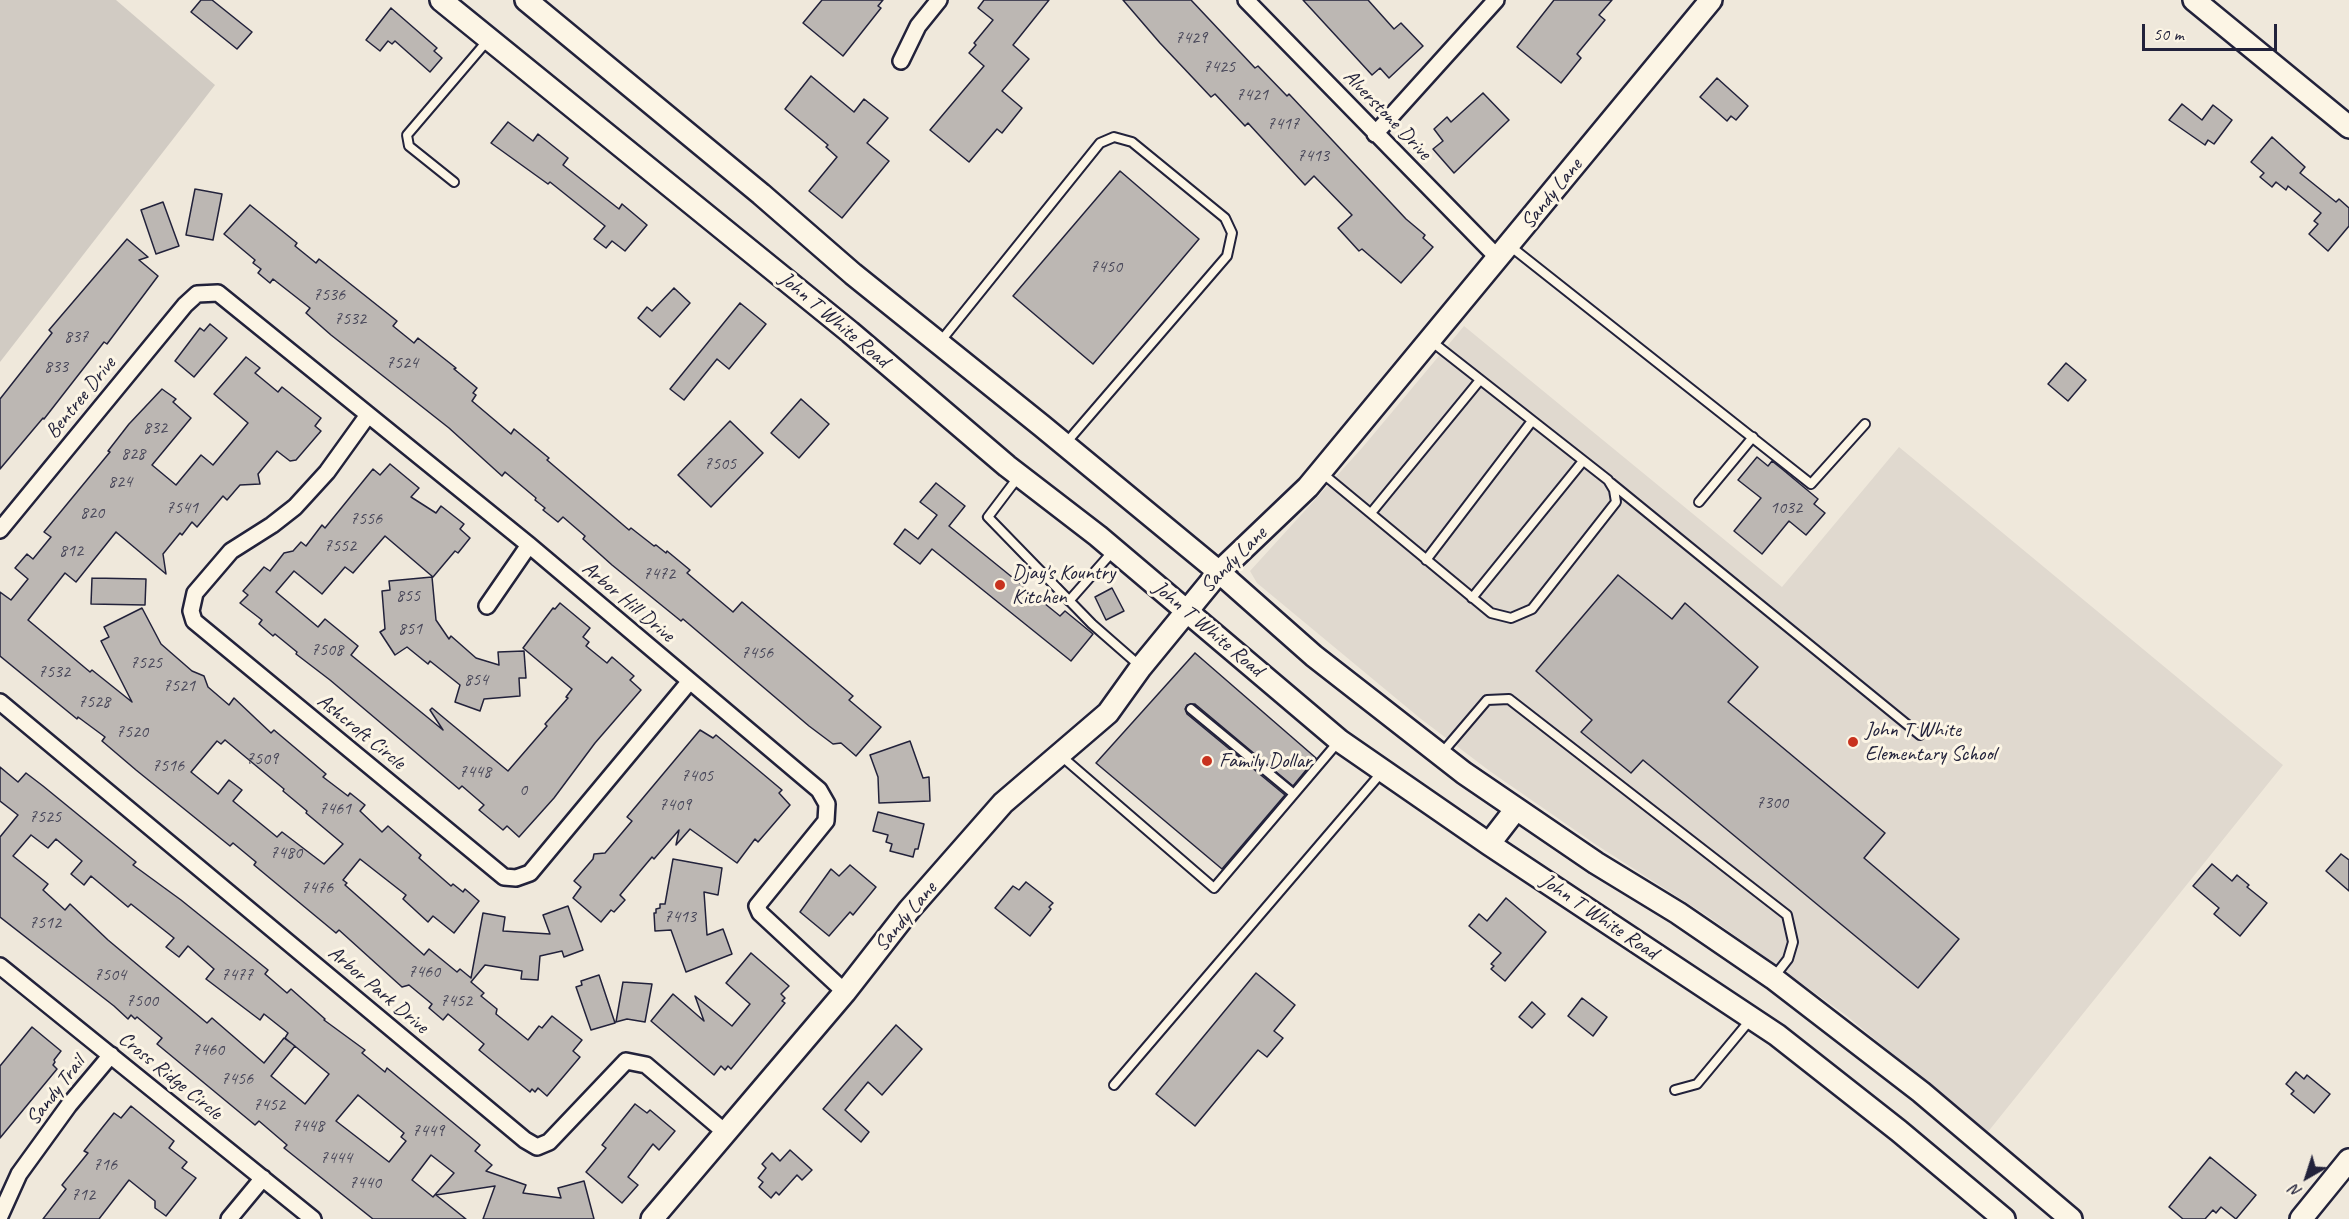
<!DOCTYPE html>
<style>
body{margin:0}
#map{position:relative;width:2349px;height:1219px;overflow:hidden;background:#efe8db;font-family:Caveat,sans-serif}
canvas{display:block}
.north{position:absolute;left:2277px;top:1147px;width:60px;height:60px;-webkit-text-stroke:4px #fcf5e5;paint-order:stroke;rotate:219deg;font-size:16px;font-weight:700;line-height:24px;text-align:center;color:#22223b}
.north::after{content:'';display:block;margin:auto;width:21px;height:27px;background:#22223b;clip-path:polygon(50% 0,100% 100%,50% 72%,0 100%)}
.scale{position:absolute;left:2142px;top:24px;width:135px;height:27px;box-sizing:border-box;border:3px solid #22223b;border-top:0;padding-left:8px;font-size:18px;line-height:21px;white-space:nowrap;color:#22223b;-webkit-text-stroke:4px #fcf5e5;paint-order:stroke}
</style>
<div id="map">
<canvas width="2349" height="1219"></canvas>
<div class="north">N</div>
<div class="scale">50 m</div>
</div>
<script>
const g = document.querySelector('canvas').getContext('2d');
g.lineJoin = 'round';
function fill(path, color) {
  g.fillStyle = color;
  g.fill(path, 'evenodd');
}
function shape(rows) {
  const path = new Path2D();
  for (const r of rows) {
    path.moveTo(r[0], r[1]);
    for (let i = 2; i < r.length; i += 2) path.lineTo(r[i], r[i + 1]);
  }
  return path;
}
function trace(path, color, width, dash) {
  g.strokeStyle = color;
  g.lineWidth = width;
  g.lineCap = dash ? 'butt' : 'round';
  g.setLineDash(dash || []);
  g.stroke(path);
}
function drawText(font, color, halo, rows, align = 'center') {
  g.font = font + ' Caveat,sans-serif';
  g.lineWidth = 6;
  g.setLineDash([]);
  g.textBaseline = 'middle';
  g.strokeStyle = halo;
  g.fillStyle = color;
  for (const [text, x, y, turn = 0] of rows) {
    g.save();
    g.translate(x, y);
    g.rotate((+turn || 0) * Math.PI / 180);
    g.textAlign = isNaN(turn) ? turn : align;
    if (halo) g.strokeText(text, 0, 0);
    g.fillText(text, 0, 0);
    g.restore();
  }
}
const built = shape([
 [1464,326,1782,587,1899,447,2283,765,1987,1133,1847,1016,1709,917,1595,844,1491,772,1421,719,1257,583,1250,571,1362,448]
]);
const green = shape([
 [0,0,116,0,215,85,0,362]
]);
const building = shape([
 [201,0,212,0,252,32,237,49,191,12,201,0],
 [822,0,883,0,878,6,881,8,843,56,803,23,822,0],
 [984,0,1049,0,1013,45,1029,59,1002,91,1022,108,1002,133,997,129,969,162,930,130,984,66,969,53,976,45,974,43,993,20,978,8,984,0],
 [1123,0,1191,0,1255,68,1258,66,1287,96,1289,94,1305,111,1406,219,1425,235,1423,238,1433,247,1401,283,1362,249,1359,251,1338,228,1352,215,1314,176,1305,185,1248,123,1245,126,1215,94,1211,97,1160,43,1123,0],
 [1303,0,1368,0,1394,29,1401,23,1423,46,1389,78,1380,68,1372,75,1303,0],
 [1554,0,1612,0,1599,15,1605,20,1577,54,1581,58,1561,83,1517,47,1554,0],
 [391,8,437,48,434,51,442,58,430,72,395,41,392,44,388,41,380,51,366,40,391,8],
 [811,76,854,112,864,99,888,118,867,143,889,161,842,218,809,191,837,157,826,147,828,145,785,109,811,76],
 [1717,78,1748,106,1736,120,1731,116,1727,121,1700,97,1717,78],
 [1483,93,1509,120,1454,173,1433,149,1443,141,1434,129,1447,117,1451,122,1483,93],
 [2182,104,2202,120,2213,105,2232,120,2214,144,2208,140,2205,145,2169,120,2182,104],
 [508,122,533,141,538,134,568,158,563,165,619,209,622,204,647,225,625,251,612,241,606,248,594,239,605,226,550,182,548,184,491,143,508,122],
 [2272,137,2305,167,2300,173,2336,202,2339,199,2349,208,2349,226,2328,251,2309,234,2318,224,2314,221,2321,213,2288,186,2286,190,2276,182,2272,187,2260,177,2264,173,2251,162,2272,137],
 [1120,171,1199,239,1093,364,1013,296,1120,171],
 [195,189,222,194,213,240,186,235,195,189],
 [163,202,179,246,156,254,141,210,163,202],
 [250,205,297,243,295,246,316,263,319,259,397,321,393,326,414,343,418,338,456,368,454,369,477,388,473,393,476,395,472,401,511,434,514,429,549,458,547,460,629,530,631,528,654,546,656,545,666,553,667,551,690,570,687,573,733,612,742,602,853,696,849,700,881,727,856,756,841,743,833,744,809,726,683,619,681,621,612,565,583,539,585,536,563,517,558,522,543,510,545,508,535,500,536,498,505,472,502,476,449,428,331,335,306,313,310,308,273,279,270,283,258,273,261,269,253,263,255,260,224,234,250,205],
 [127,239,148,257,139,260,158,276,107,344,104,342,44,419,43,418,0,469,0,399,52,333,49,330,127,239],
 [674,288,690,303,660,337,638,318,647,307,652,311,674,288],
 [740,303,766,324,729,369,717,359,684,400,670,389,740,303],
 [210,324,227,338,194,377,175,361,200,328,204,331,210,324],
 [246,357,260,368,255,373,278,392,282,387,321,418,315,426,321,431,296,460,290,461,277,451,258,474,260,484,240,485,227,500,223,496,197,527,192,522,182,535,180,533,163,554,166,574,116,532,76,582,65,573,28,620,90,672,92,670,132,702,101,641,109,637,104,627,142,608,161,644,192,671,204,676,208,687,229,705,234,698,271,733,274,730,326,774,323,777,348,796,350,793,365,805,360,811,382,832,388,826,421,855,419,858,451,886,453,884,463,892,465,889,479,901,454,933,433,916,428,922,403,899,406,895,360,859,343,880,347,883,345,885,424,955,429,949,457,972,460,969,471,978,483,913,505,917,503,931,550,934,543,915,568,906,583,950,564,957,562,951,540,956,538,980,521,979,522,971,485,965,471,982,484,993,481,996,497,1009,496,1014,528,1040,539,1026,542,1028,552,1016,582,1040,573,1051,580,1057,547,1096,538,1088,535,1092,532,1089,530,1092,479,1050,484,1044,448,1014,443,1020,429,1008,432,1004,409,985,402,987,339,930,336,933,254,865,256,862,233,843,230,846,136,770,102,741,105,737,78,717,77,719,0,656,0,592,11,600,28,579,15,568,27,554,33,559,51,537,44,532,110,452,108,451,129,424,162,389,176,399,173,402,191,418,152,465,176,485,201,455,213,465,248,423,214,394,246,357],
 [225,740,284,789,283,791,307,811,306,813,343,844,324,864,282,832,277,837,233,801,242,790,229,780,218,794,191,772,217,741,221,744,225,740],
 [2066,363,2086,380,2068,401,2048,384,2066,363],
 [801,399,829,424,799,458,771,433,801,399],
 [730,421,763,453,711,507,678,475,730,421],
 [1757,457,1768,466,1772,461,1782,469,1818,499,1814,504,1825,513,1806,535,1789,521,1762,554,1734,531,1761,498,1738,480,1757,457],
 [390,464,419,488,411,497,436,513,441,506,464,524,460,529,470,538,458,553,455,551,433,577,385,536,353,573,345,567,322,594,294,571,276,592,318,627,325,619,358,646,351,655,443,730,430,710,432,708,508,771,547,726,545,724,568,698,566,697,572,689,523,648,553,608,555,609,560,603,590,628,583,637,589,642,586,646,607,663,612,657,634,676,630,680,641,690,595,743,554,798,519,837,507,826,503,830,479,810,484,805,462,786,459,789,330,680,296,654,297,652,275,634,273,636,259,624,262,620,240,603,248,595,243,591,264,567,270,571,284,553,293,551,301,542,306,546,322,525,325,528,373,469,380,475,390,464],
 [936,483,965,506,949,526,1060,616,1065,611,1093,634,1071,661,932,549,920,564,894,544,905,529,918,539,937,515,920,502,936,483],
 [1618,575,1672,619,1685,603,1758,667,1728,702,1885,833,1864,858,1959,939,1918,988,1643,760,1631,773,1581,732,1592,720,1536,671,1618,575],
 [432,577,436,620,449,639,451,636,476,658,499,665,498,652,524,651,526,678,519,678,520,696,484,699,480,711,455,702,460,685,430,661,428,664,407,647,395,655,380,632,385,629,382,591,390,590,389,581,432,577],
 [92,578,146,579,145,605,91,604,92,578],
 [1112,588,1124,611,1106,620,1095,597,1112,588],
 [1195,653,1316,758,1293,786,1195,704,1187,705,1185,709,1187,714,1285,795,1222,869,1096,763,1195,653],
 [700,730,713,738,716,735,757,769,782,790,779,793,790,805,758,842,755,839,737,863,690,829,676,845,679,830,654,859,652,857,620,895,625,900,614,912,611,910,601,922,573,898,581,887,574,881,593,859,594,854,605,853,632,821,627,817,700,730],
 [910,741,923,778,929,777,930,801,879,803,878,777,870,755,910,741],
 [0,767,18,782,26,773,43,786,136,862,133,865,181,900,268,970,265,974,287,993,291,989,325,1019,324,1020,365,1050,362,1053,385,1072,387,1068,480,1145,475,1151,492,1165,486,1171,526,1185,523,1193,561,1198,558,1188,584,1181,594,1219,483,1219,495,1186,436,1195,466,1219,373,1219,284,1148,287,1145,259,1121,255,1125,157,1044,162,1038,137,1017,135,1019,131,1015,128,1019,114,1006,0,917,0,837,18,815,0,801,0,767],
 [31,835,48,848,56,839,82,861,71,874,84,885,91,876,128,907,131,904,174,938,166,947,179,957,188,946,214,969,206,979,260,1020,264,1014,288,1033,285,1038,329,1074,305,1104,271,1076,295,1046,284,1038,264,1063,212,1018,207,1023,108,940,70,904,65,910,43,890,48,884,13,856,31,835],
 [358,1095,404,1133,401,1137,406,1141,389,1162,336,1121,358,1095],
 [431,1155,454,1173,433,1197,412,1180,431,1155],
 [878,812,924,824,918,849,915,849,913,857,890,851,892,844,886,842,888,835,873,831,878,812],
 [2341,854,2349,860,2349,891,2326,871,2341,854],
 [673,859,722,868,718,895,704,892,707,935,723,929,732,954,686,972,671,930,655,931,654,913,656,913,656,909,660,908,660,904,665,904,673,859],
 [2212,864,2232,881,2237,875,2249,885,2247,887,2267,903,2240,936,2214,914,2219,908,2193,886,2212,864],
 [850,865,876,887,853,915,850,912,829,936,800,912,831,869,839,876,850,865],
 [1026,882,1053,903,1049,907,1051,909,1030,936,995,908,1013,886,1019,890,1026,882],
 [1506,898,1546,932,1505,981,1491,969,1494,966,1491,964,1501,953,1469,926,1479,914,1487,921,1506,898],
 [751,953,789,986,781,994,785,998,782,1001,785,1003,731,1069,728,1066,725,1070,721,1066,714,1075,651,1021,673,994,704,1021,695,996,732,1026,750,1004,726,983,751,953],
 [1256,973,1295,1005,1274,1031,1283,1038,1267,1057,1258,1050,1195,1126,1156,1094,1256,973],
 [599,975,615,1023,591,1030,576,987,582,985,581,981,599,975],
 [623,982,652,984,645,1022,627,1019,616,1022,623,982],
 [1582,998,1607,1017,1593,1036,1568,1016,1582,998],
 [1532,1002,1545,1014,1532,1028,1519,1017,1532,1002],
 [896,1025,922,1049,882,1095,868,1082,845,1110,869,1132,861,1142,823,1109,896,1025],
 [32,1027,61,1051,54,1060,55,1062,53,1065,57,1069,0,1138,0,1066,32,1027],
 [2296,1072,2304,1079,2307,1075,2330,1094,2314,1113,2291,1094,2294,1091,2286,1084,2296,1072],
 [635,1104,647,1113,650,1110,675,1131,659,1150,653,1144,628,1177,638,1185,622,1203,586,1172,606,1148,602,1145,635,1104],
 [131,1106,174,1141,169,1148,187,1162,182,1168,196,1178,166,1216,155,1208,155,1201,129,1180,99,1219,43,1219,66,1189,62,1185,88,1153,84,1151,102,1128,114,1113,121,1118,131,1106],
 [790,1150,812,1170,802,1180,797,1175,779,1195,776,1192,771,1198,759,1187,763,1182,758,1178,766,1168,762,1164,772,1153,780,1161,790,1150],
 [2210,1157,2256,1195,2236,1219,2221,1207,2216,1213,2213,1210,2205,1219,2183,1219,2169,1207,2210,1157]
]);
const lane = shape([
 [454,182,409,146,407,135,488,40],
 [1510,246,1811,484,1865,424],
 [940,342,1100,143,1114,137,1132,142,1225,218,1232,233,1227,256,1066,443],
 [1322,473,1491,613,1511,618,1532,609,1616,502,1614,490,1608,480,1431,341],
 [1019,476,988,517,1092,624,1140,666],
 [1611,483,1920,735],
 [1699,502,1753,437],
 [1371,513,1480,380],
 [1426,560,1532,421],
 [1472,598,1583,461],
 [1069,601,1114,550],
 [1191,709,1294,794],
 [1441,754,1487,700,1509,699,1787,915,1793,942,1788,959,1774,977],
 [1060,755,1214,888,1339,741],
 [1114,1085,1382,772],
 [1675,1090,1697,1084,1751,1019]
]);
const street = shape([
 [1246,0,1499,259],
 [901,61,918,26,939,0],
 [1375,134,1496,0],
 [368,415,327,472,295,507,272,525,231,551,195,593,191,611,194,621,504,877,516,878,530,873,690,681],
 [0,530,185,305,197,294,218,293,529,545,819,790,827,804,826,821,757,906,760,913,845,992],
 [487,606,529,545],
 [0,702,525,1140,537,1147,549,1142,626,1061,646,1065,726,1133],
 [0,966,313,1219],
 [0,1216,19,1174,69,1105,111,1055],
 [229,1219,263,1178]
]);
const secondary = shape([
 [441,0,850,332,1007,466,1098,536,1340,741,1489,844,1777,1035,1899,1131,2004,1219],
 [526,0,761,194,853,274,1042,426,1219,572,1314,656,1464,773,1596,863,1678,913,1773,978,1921,1092,2071,1219],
 [2194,0,2349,127],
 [1489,844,1516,809],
 [652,1219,845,992,909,910,1003,803,1108,713,1141,667,1219,572,1308,487,1711,0],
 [2301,1219,2349,1160]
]);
const markers = [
 [1000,585,6,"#c8321e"],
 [1853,742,6,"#c8321e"],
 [1207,761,6,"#c8321e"]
];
const numberNames = [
 ["7429",1191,38],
 ["7425",1219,67],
 ["7421",1252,95],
 ["7417",1283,124],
 ["7413",1313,156],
 ["7450",1106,267],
 ["7536",329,295],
 ["7532",350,319],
 ["837",76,337],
 ["7524",402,363],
 ["833",56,367],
 ["832",155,428],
 ["828",133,454],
 ["7505",720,464],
 ["824",120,482],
 ["7541",182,508],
 ["1032",1786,508],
 ["820",92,513],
 ["7556",366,519],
 ["7552",340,546],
 ["812",71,551],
 ["7472",659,574],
 ["855",408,596],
 ["851",410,629],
 ["7508",327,650],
 ["7456",757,653],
 ["7525",146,663],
 ["7532",54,672],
 ["854",476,680],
 ["7521",179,686],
 ["7528",94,702],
 ["7520",132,732],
 ["7509",262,759],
 ["7516",168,766],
 ["7448",475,772],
 ["7405",697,776],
 ["0",523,790],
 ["7300",1772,803],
 ["7409",675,805],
 ["7461",335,809],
 ["7525",45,817],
 ["7480",286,853],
 ["7476",317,888],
 ["7413",680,917],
 ["7512",45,923],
 ["7460",424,972],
 ["7504",110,975],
 ["7477",237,975],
 ["7500",142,1001],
 ["7452",456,1001],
 ["7460",208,1050],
 ["7456",237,1079],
 ["7452",269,1105],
 ["7448",308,1126],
 ["7449",428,1131],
 ["7444",336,1158],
 ["716",105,1165],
 ["7440",365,1183],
 ["712",83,1195]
];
const streetNames = [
 ["Alverstone Drive",1387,115,46],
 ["Sandy Lane",1552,194,-51],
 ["John T White Road",834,320,40],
 ["Bentree Drive",81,398,-51],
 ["Sandy Lane",1234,560,-45],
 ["Arbor Hill Drive",628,602,40],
 ["John T White Road",1208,629,40],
 ["Ashcroft Circle",361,732,39],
 ["Sandy Lane",906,917,-50],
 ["John T White Road",1599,917,34],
 ["Arbor Park Drive",378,990,40],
 ["Cross Ridge Circle",170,1076,39],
 ["Sandy Trail",56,1091,-52]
];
const poiNames = [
 ["Djay's Kountry",1012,573],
 ["Kitchen",1012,597],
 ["John T White",1865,730],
 ["Elementary School",1865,754],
 ["Family Dollar",1219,761]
];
fill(built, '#e0d9cf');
fill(green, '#d1cbc3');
fill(building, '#bcb7b3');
trace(building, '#22223b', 1.5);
trace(lane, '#22223b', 12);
trace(street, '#22223b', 20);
trace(secondary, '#22223b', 26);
trace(lane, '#fcf5e5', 8);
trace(street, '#fcf5e5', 15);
trace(secondary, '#fcf5e5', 21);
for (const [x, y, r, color] of markers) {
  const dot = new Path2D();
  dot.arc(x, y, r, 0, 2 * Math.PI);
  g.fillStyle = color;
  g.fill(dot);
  trace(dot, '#fcf5e5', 2);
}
drawText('18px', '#484759', null, numberNames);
drawText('21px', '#22223b', '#fcf5e5', streetNames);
drawText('21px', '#22223b', '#fcf5e5', poiNames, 'left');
</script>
